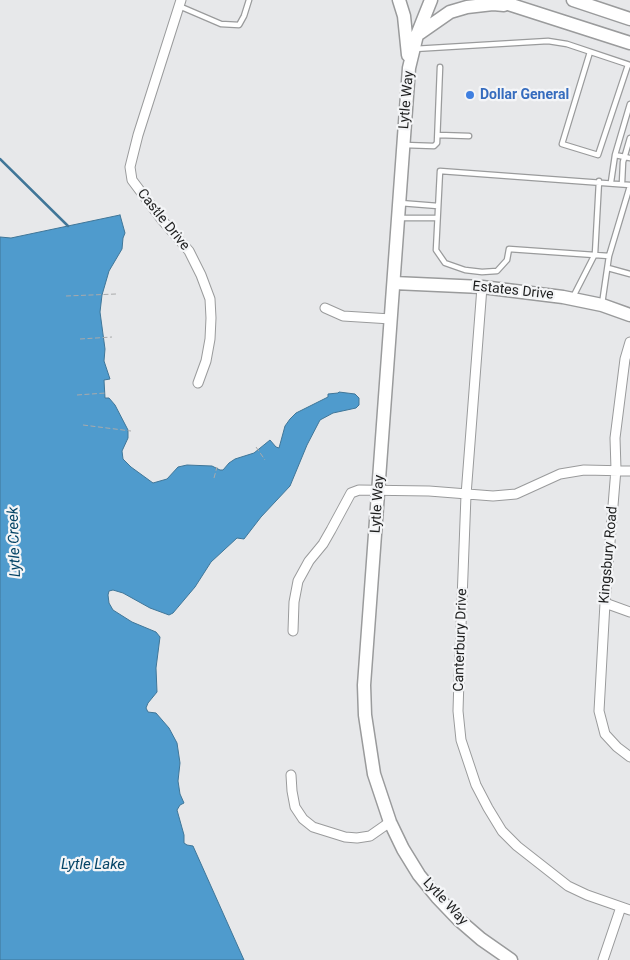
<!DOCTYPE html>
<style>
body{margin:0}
canvas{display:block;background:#e7e8ea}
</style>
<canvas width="630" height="960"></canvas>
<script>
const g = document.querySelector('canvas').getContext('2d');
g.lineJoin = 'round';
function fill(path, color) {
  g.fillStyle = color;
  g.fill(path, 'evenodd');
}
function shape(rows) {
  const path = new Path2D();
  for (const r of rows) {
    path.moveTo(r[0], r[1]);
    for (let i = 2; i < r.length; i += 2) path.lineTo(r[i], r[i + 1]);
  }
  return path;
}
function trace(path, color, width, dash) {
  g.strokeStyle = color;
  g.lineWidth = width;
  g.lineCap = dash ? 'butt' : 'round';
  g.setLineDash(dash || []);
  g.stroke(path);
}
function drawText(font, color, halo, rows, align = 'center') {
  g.font = font + ' Roboto,sans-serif';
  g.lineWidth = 4.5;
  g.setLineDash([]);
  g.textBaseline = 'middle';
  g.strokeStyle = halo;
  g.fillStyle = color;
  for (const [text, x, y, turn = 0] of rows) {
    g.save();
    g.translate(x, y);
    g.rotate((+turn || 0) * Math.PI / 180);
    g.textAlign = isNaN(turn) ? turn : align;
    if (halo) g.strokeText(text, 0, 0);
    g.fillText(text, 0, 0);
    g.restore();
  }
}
const water = shape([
 [120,215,125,233,123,238,122,249,109,271,102,295,100,312,105,349,104,361,110,379,104,380,105,398,109,398,115,405,128,430,128,438,122,451,123,459,131,467,153,483,167,479,178,467,187,465,212,466,220,470,223,470,229,463,235,459,254,453,270,440,276,447,279,448,285,426,290,419,296,413,328,397,328,394,338,393,339,392,355,394,359,398,359,405,356,408,333,413,320,420,307,445,290,486,261,517,244,539,237,538,211,562,195,587,173,613,169,615,150,608,123,593,113,590,109,591,108,595,109,603,113,610,132,622,156,632,160,637,156,668,157,692,148,703,146,708,148,712,156,713,169,728,177,743,180,763,178,781,180,794,184,803,180,805,177,810,184,835,184,843,187,845,193,846,244,960,0,960,0,237,11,238,120,215]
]);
const stream = shape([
 [0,159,68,226]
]);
const path = shape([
 [66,296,116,294],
 [80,339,112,337],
 [77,395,106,393],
 [83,425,131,431],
 [256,447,265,460],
 [214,478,217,467]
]);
const lane = shape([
 [179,6,221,24,239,25,244,16,249,0],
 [414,49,548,41,567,44,630,65],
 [590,52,562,144,598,155,628,65],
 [438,135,469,136],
 [404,145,434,146,437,143,440,67],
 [615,155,630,158],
 [611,182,615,155,630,104],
 [622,183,623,162,630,138],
 [400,203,438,206],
 [400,218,437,218],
 [609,256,509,249,507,260,497,271,482,272,465,270,445,263,436,250,440,171,630,185],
 [608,268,630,274],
 [573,297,595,254,599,181],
 [602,304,609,256,630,186]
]);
const street = shape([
 [181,0,138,135,130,167,132,180,162,220,189,251,201,275,210,299,211,318,210,339,206,361,198,383],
 [482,287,466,495,459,679,458,711,461,740,476,785,488,808,502,831,517,846,568,886,587,895,630,910],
 [325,308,343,316,391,319],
 [630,342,625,359,615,438,616,469,605,603,599,711,605,734,617,747,630,757],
 [605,603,630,612],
 [293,631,294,602,298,581,309,561,323,544,331,530,351,493,359,490,429,491,493,496,516,494,560,474,584,470,630,471],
 [291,775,292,791,295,807,303,819,313,827,345,837,357,838,370,836,390,822],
 [603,960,621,907]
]);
const secondary = shape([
 [399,0,404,16,408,55],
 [431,0,417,35,409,68,364,685,365,715,374,774,390,822,403,849,419,875,437,897,459,920,481,939,511,960],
 [496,0,630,43],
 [573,0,630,19],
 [417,35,450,12,467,7,493,4,504,5],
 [394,283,482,287,563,297,602,305,630,315]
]);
const markers = [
 [470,95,5,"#3f7fe0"]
];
const shopNames = [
 ["Dollar General",480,95]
];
const streetNames = [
 ["Lytle Way",407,100,-85],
 ["Castle Drive",163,220,51],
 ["Estates Drive",513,291,6],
 ["Lytle Way",378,504,-86],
 ["Kingsbury Road",609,555,-85],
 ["Canterbury Drive",461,640,-88],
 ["Lytle Way",445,902,47]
];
const waterNames = [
 ["Lytle Creek",15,542,-92],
 ["Lytle Lake",93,865]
];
fill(water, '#4f9bcd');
trace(water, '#407698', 1);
trace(stream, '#407698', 2.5);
trace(lane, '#9a9b9c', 7);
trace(street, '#9a9b9c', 11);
trace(secondary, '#9a9b9c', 15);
trace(path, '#a9aaab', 1, [5, 2.5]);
trace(lane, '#fff', 4.5);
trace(street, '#fff', 9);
trace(secondary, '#fff', 12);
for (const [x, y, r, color] of markers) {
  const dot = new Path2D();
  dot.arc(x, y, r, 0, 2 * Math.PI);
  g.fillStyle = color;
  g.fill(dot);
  trace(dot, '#f4f5f7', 2);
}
drawText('bold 14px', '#366cbe', '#f4f5f7', shopNames, 'left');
drawText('14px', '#1d1e1e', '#f4f5f7', streetNames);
drawText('italic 15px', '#064567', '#f4f5f7', waterNames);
</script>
